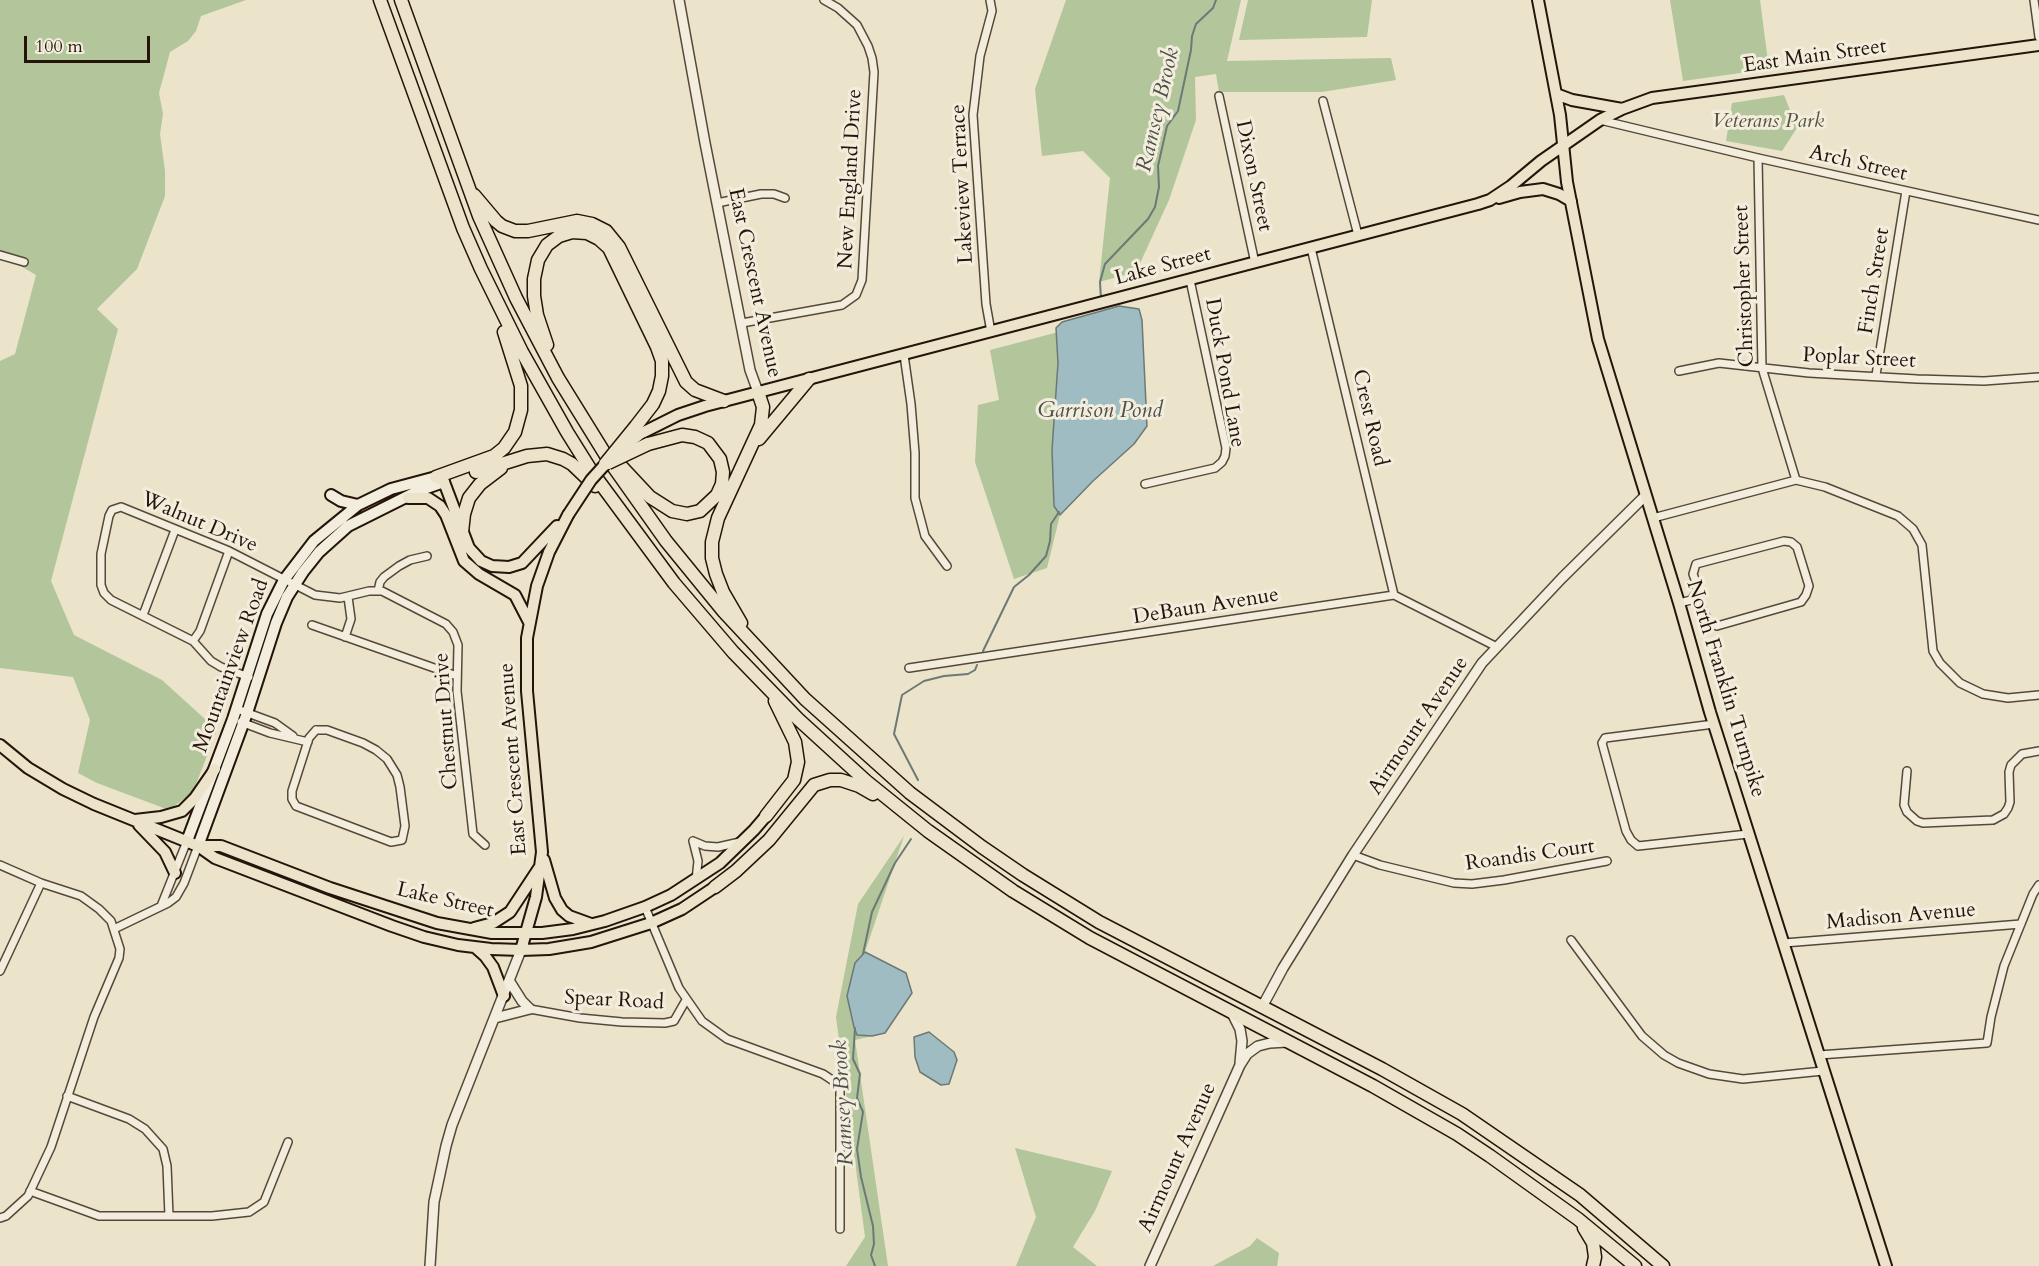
<!DOCTYPE html>
<style>
body{margin:0}
#map{position:relative;width:2039px;height:1266px;overflow:hidden;background:#ebe4ca;font-family:Cardo,serif}
canvas{display:block}
.scale{position:absolute;left:24px;top:36px;width:126px;height:27px;box-sizing:border-box;border:3px solid #241409;border-top:0;padding-left:8px;font-size:18px;line-height:21px;white-space:nowrap;color:#241409;-webkit-text-stroke:4px #f2eddd;paint-order:stroke}
</style>
<div id="map">
<canvas width="2039" height="1266"></canvas>
<div class="scale">100 m</div>
</div>
<script>
const g = document.querySelector('canvas').getContext('2d');
g.lineJoin = 'round';
function fill(path, color) {
  g.fillStyle = color;
  g.fill(path, 'evenodd');
}
function shape(rows) {
  const path = new Path2D();
  for (const r of rows) {
    path.moveTo(r[0], r[1]);
    for (let i = 2; i < r.length; i += 2) path.lineTo(r[i], r[i + 1]);
  }
  return path;
}
function trace(path, color, width, dash) {
  g.strokeStyle = color;
  g.lineWidth = width;
  g.lineCap = dash ? 'butt' : 'round';
  g.setLineDash(dash || []);
  g.stroke(path);
}
function drawText(font, color, halo, rows, align = 'center') {
  g.font = font + ' Cardo,serif';
  g.lineWidth = 6;
  g.setLineDash([]);
  g.textBaseline = 'middle';
  g.strokeStyle = halo;
  g.fillStyle = color;
  for (const [text, x, y, turn = 0] of rows) {
    g.save();
    g.translate(x, y);
    g.rotate((+turn || 0) * Math.PI / 180);
    g.textAlign = isNaN(turn) ? turn : align;
    if (halo) g.strokeText(text, 0, 0);
    g.fillText(text, 0, 0);
    g.restore();
  }
}
const green = shape([
 [0,0,246,0,201,16,196,31,188,41,170,52,159,93,163,114,160,134,165,171,165,196,137,269,97,309,118,329,51,581,74,635,162,680,217,730,193,792,169,810,97,783,78,773,90,720,73,677,0,668,0,361,15,354,36,275,0,254],
 [1066,0,1241,0,1227,61,1391,58,1396,80,1322,92,1219,92,1216,74,1195,77,1196,120,1169,200,1136,272,1099,282,1110,178,1083,151,1042,156,1035,89],
 [1248,0,1372,0,1367,37,1239,40],
 [1670,0,1760,0,1769,69,1683,81],
 [1784,95,1797,128,1782,151,1726,141,1732,103],
 [1127,314,1147,426,1134,444,1093,481,1060,515,1047,568,1014,579,975,462,978,405,999,400,990,350],
 [904,836,865,952,906,973,912,993,885,1033,855,1040,888,1266,846,1266,865,1237,836,1017,858,904],
 [1015,1148,1112,1171,1095,1211,1073,1247,1097,1266,1016,1266,1036,1217],
 [1257,1238,1279,1253,1277,1266,1213,1266,1250,1246]
]);
const water = shape([
 [1119,306,1139,309,1142,320,1147,426,1134,444,1093,481,1060,515,1054,506,1052,450,1058,363,1056,328,1062,322,1119,306],
 [865,952,906,973,912,993,885,1033,872,1036,857,1035,854,1027,847,996,855,963,865,952],
 [929,1032,954,1052,957,1060,949,1084,941,1085,920,1072,915,1057,914,1037,929,1032]
]);
const stream = shape([
 [1101,299,1100,282,1105,264,1148,219,1155,207,1159,187,1158,166,1167,126,1178,111,1191,50,1192,36,1196,24,1213,8,1216,0],
 [983,651,1014,587,1029,575,1046,556,1050,541,1051,524,1059,512],
 [918,780,894,734,902,695,924,681,944,676,968,674,975,670,977,665],
 [863,954,872,912,895,863,911,839],
 [855,1028,853,1059,860,1074,857,1098,863,1112,857,1149,861,1177,873,1226,874,1244,871,1255,875,1266]
]);
const minor = shape([
 [990,0,992,11,980,56,973,115,986,304,991,332],
 [2034,0,2039,37],
 [1219,96,1255,263],
 [1323,101,1358,235],
 [1600,120,1758,158,2039,220],
 [1758,158,1762,368,1796,480],
 [717,203,761,194,774,194,785,198],
 [1311,248,1394,595],
 [0,255,24,262],
 [742,323,842,305,856,295,862,280,874,72,872,58,868,46,857,25,838,8,824,0],
 [904,355,911,404,915,453,915,498,925,536,947,566],
 [1679,371,1719,363,1809,373,1917,379,1984,381,2039,377],
 [1876,375,1906,191],
 [1145,484,1215,468,1222,462,1225,456,1226,448,1190,280],
 [1653,518,1796,480,1825,487,1898,516,1913,529,1922,545,1933,651,1940,663,1960,683,1983,694,2008,698,2039,695],
 [378,591,380,582,384,577,399,566,410,560,427,556],
 [1679,603,1691,600,1699,604,1709,622,1717,626,1801,602,1806,595,1809,586,1797,547,1791,542,1784,541,1696,564,1693,574,1697,585,1697,592,1691,600],
 [143,615,175,530],
 [312,625,457,676],
 [345,637,351,619,348,597],
 [193,641,200,631,229,551],
 [909,668,1394,595,1497,647],
 [249,677,221,667,211,661,193,641,111,600,104,593,101,585,101,554,109,516,112,510,121,507,229,551,315,595,340,598,369,591,382,591,446,624,453,632,458,645,457,691,473,834,485,845],
 [237,709,275,723,293,736],
 [241,722,270,733,308,742],
 [1714,724,1605,738,1602,743,1626,831,1631,840,1638,846,1748,834],
 [316,730,327,730,363,743,376,750,387,759,397,775,400,787,405,826,402,840,391,842,296,806,292,799,292,791,309,738,316,730],
 [1907,771,1904,805,1907,812,1917,821,1923,823,1993,820,2004,814,2008,808,2010,802,2009,772,2011,765,2022,754,2039,751],
 [693,841,705,846,718,847,740,842],
 [693,841,698,861,696,880],
 [1353,855,1380,865,1454,883,1472,884,1504,880,1607,861],
 [0,865,41,883],
 [161,906,187,841],
 [645,907,679,988,702,1021,727,1039,823,1074,835,1082,840,1090,840,1229],
 [114,929,168,903,176,897,184,883,198,846],
 [1571,940,1642,1036,1664,1055,1678,1063,1709,1074,1743,1079,1823,1071],
 [1784,943,2021,924],
 [0,971,41,883,81,896,99,909,111,921,120,949,119,958,94,1017,51,1147,28,1196,6,1216,0,1218],
 [530,1009,580,1018,622,1022,665,1023,674,1021,686,1000],
 [1819,1055,1987,1043,1991,1017,2004,966,2033,894,2039,885],
 [67,1096,129,1119,145,1129,163,1149,167,1166,169,1216],
 [30,1191,99,1216,212,1216,249,1212,264,1202,288,1142]
]);
const tertiary = shape([
 [679,0,705,143,750,370,758,392],
 [510,982,522,1001,530,1009],
 [1262,1007,1283,968,1353,855,1482,663,1562,578,1645,496],
 [1232,1013,1240,1029,1242,1041,1240,1063],
 [495,1018,530,1009],
 [430,1266,434,1202,446,1146,452,1125,521,950],
 [1150,1266,1240,1065,1247,1054,1258,1046,1270,1043,1287,1042]
]);
const secondary = shape([
 [331,495,341,501,358,505],
 [187,841,233,719,267,614,284,580,314,541,358,505,391,489,436,477],
 [198,846,247,713,276,623,287,597,303,572,319,552,348,526,418,491,444,482]
]);
const primary = shape([
 [1538,0,1560,115,1567,182,1598,339,1679,603,1710,712,1886,1266],
 [1556,94,1572,100,1622,109],
 [1499,198,1520,192,1543,189,1559,194,1571,201],
 [640,434,678,415,705,406,1478,204,1490,200,1511,186,1541,161,1600,120,1622,109,1652,98,2039,45],
 [436,477,444,482,469,548,481,561,492,566,509,567,522,563,557,526],
 [408,498,428,498,440,506,446,515,464,561,479,574,515,595,529,622],
 [0,745,28,768,63,789,94,804,198,846,215,858,392,926,424,937,458,945,491,949,521,950,549,949,591,942,651,923,682,909,715,887],
 [135,820,161,817,182,811,195,798,215,769],
 [139,825,165,852,175,873],
 [199,846,221,846,330,888,437,923,492,933,542,933,573,929,605,921,645,907,671,895,720,863,754,830,766,816],
 [544,860,555,898,562,910,569,916,591,924],
 [474,928,493,923,510,912,539,868],
 [476,948,485,956,493,967,504,996],
 [521,950,536,897,542,852,527,691,527,638,537,586,549,552,568,515]
]);
const trunk = shape([
 [380,0,463,228,481,269,522,352,567,432,592,472,674,583,733,652,798,719,866,781,928,831,1013,891,1090,938,1373,1086,1457,1134,1490,1156,1578,1219,1635,1266],
 [401,0,479,216,516,298,558,378,610,462,666,541,724,612,805,699,910,793,982,847,1023,875,1099,922,1382,1069,1462,1114,1580,1195,1663,1266],
 [474,195,496,221,502,226,515,231,528,231,577,221,592,224,606,231,619,247,686,382,695,390,724,401],
 [547,345,537,315,534,296,534,279,538,260,547,245,559,236,572,232,587,233,599,239,609,248,657,347,662,361,662,376,659,391,653,404,636,426],
 [759,439,809,379],
 [621,466,650,497,672,511,687,514,700,511,717,495,722,484,723,472,720,459,708,443,695,437,682,435,648,444],
 [476,472,527,456,547,454,563,459,572,464,595,486],
 [436,477,494,456,504,448,515,432,521,410,521,386,504,332],
 [462,532,464,514,469,498,480,484,501,468],
 [741,623,723,592,716,574,712,558,712,542,718,518,761,425,763,407,758,392],
 [766,816,794,780,798,762,795,742,775,701],
 [715,887,736,871,769,840,814,785,830,780,841,780,859,786,873,794],
 [1584,1228,1593,1243,1595,1257,1593,1266]
]);
const primaryBridge = shape([
 [621,449,640,434],
 [568,515,591,480,610,459]
]);
const trunkBridge = shape([
 [608,463,648,444],
 [605,464,636,426]
]);
const streetNames = [
 ["East Main Street",1815,57,-8],
 ["Arch Street",1858,164,13],
 ["Dixon Street",1253,176,78],
 ["New England Drive",851,179,-87],
 ["Lakeview Terrace",963,184,-93],
 ["Lake Street",1163,267,-15],
 ["Finch Street",1875,281,-81],
 ["East Crescent Avenue",754,283,78],
 ["Christopher Street",1745,286,-92],
 ["Poplar Street",1859,359,3],
 ["Duck Pond Lane",1224,373,80],
 ["Crest Road",1369,418,77],
 ["Walnut Drive",199,523,23],
 ["DeBaun Avenue",1206,607,-9],
 ["Mountainview Road",232,666,-70],
 ["North Franklin Turnpike",1725,689,73],
 ["Chestnut Drive",447,721,-94],
 ["Airmount Avenue",1419,726,-56],
 ["East Crescent Avenue",514,759,-94],
 ["Roandis Court",1530,856,-8],
 ["Lake Street",445,901,13],
 ["Madison Avenue",1901,917,-5],
 ["Spear Road",614,1001,3],
 ["Airmount Avenue",1178,1158,-66]
];
const parkNames = [
 ["Veterans Park",1768,122]
];
const waterNames = [
 ["Ramsey Brook",1159,110,-77],
 ["Garrison Pond",1100,412],
 ["Ramsey Brook",844,1103,-93]
];
fill(green, '#b2c59b');
fill(water, '#9ebcc1');
trace(water, '#6d7977', 1.5);
trace(stream, '#6d7977', 2);
trace(minor, '#564839', 10);
trace(tertiary, '#564839', 12);
trace(secondary, '#241409', 14);
trace(primary, '#241409', 14);
trace(trunk, '#241409', 15);
trace(minor, '#f2eddd', 7);
trace(tertiary, '#f2eddd', 9);
trace(secondary, '#f2eddd', 10);
trace(primary, '#ebe4ca', 10);
trace(trunk, '#ebe4ca', 12);
trace(primaryBridge, '#241409', 14, []);
trace(trunkBridge, '#241409', 15, []);
trace(primaryBridge, '#ebe4ca', 10);
trace(trunkBridge, '#ebe4ca', 12);
drawText('21px', '#241409', '#f2eddd', streetNames);
drawText('italic 21px', '#56523c', '#f2eddd', parkNames);
drawText('italic 22px', '#4f4f49', '#f2eddd', waterNames);
</script>
